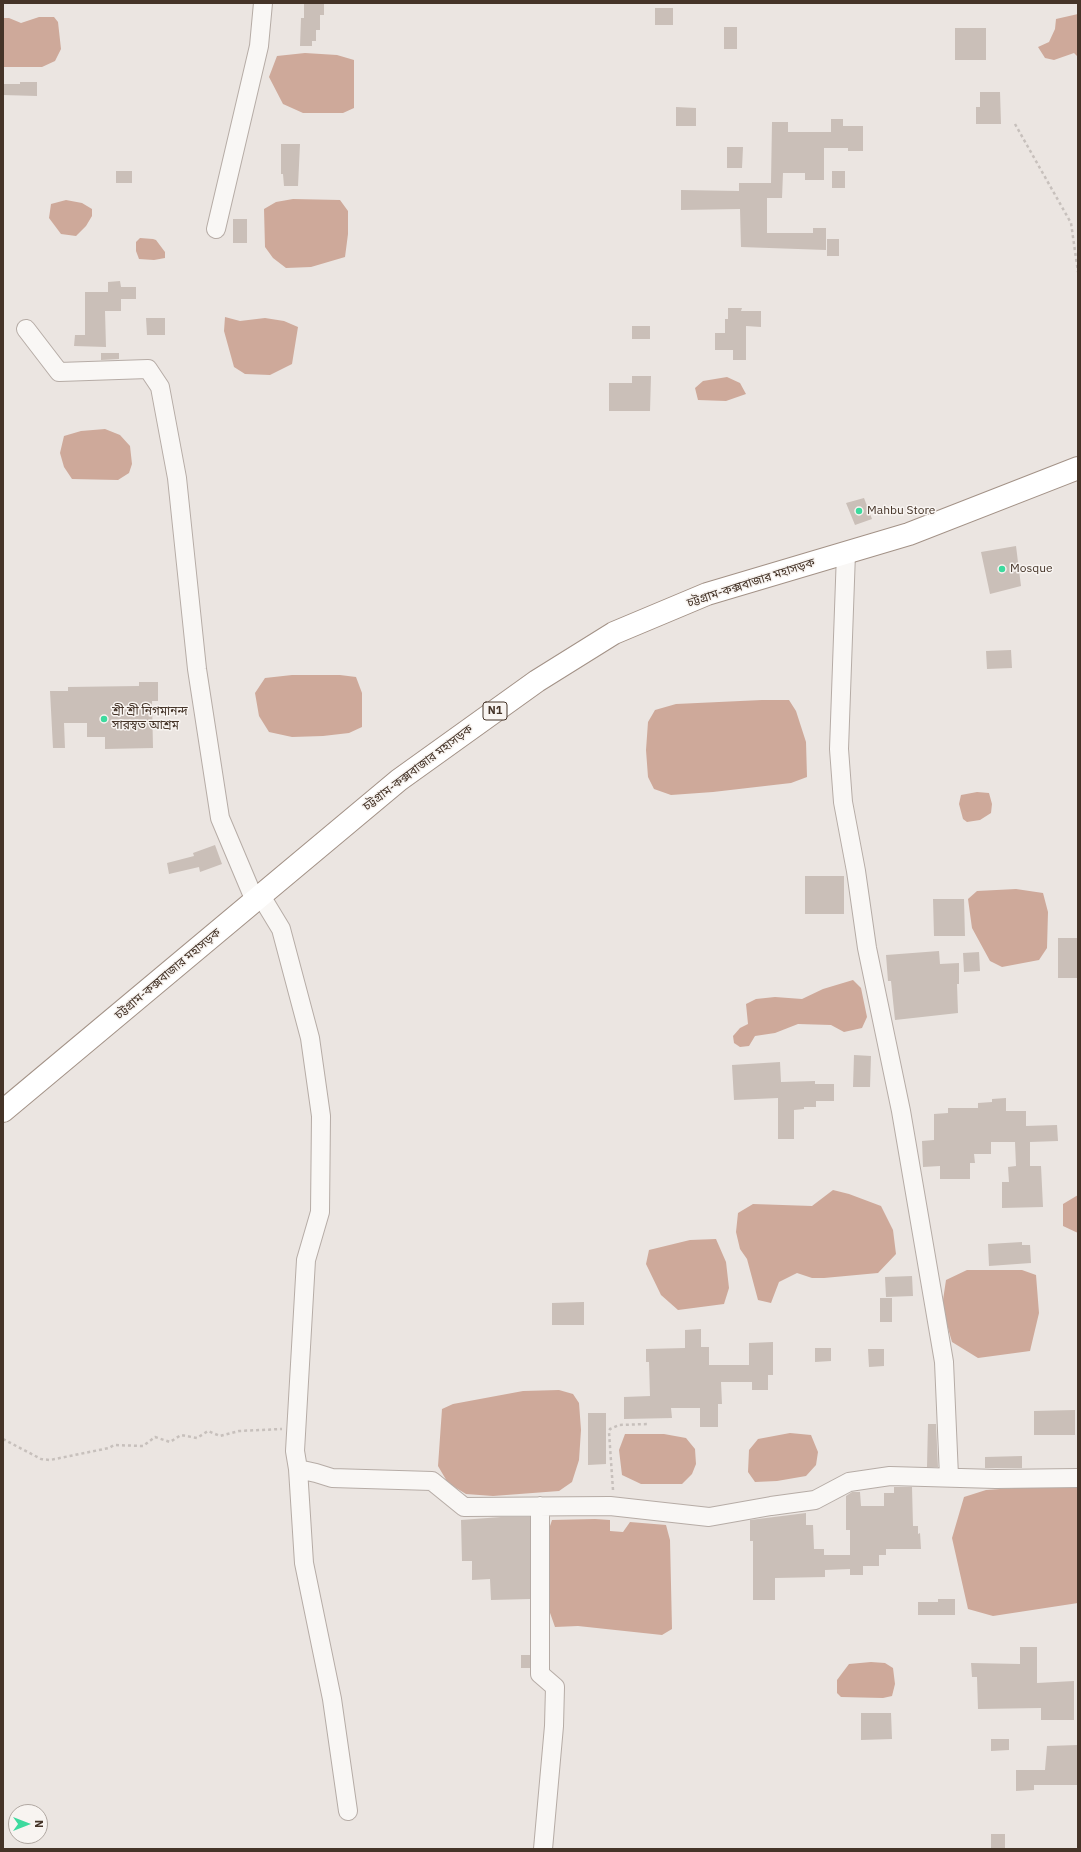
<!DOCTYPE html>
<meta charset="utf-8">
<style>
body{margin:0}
#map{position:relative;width:1081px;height:1852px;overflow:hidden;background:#ebe5e1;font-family:"IBM Plex Sans",sans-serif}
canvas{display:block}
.frame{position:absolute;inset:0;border:4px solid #453428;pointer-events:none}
.north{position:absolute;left:8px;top:1804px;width:40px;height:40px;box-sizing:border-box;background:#f8f4f1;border:1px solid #b0a7a1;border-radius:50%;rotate:90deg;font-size:11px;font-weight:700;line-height:16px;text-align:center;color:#453428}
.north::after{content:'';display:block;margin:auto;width:14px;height:18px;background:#3dda9e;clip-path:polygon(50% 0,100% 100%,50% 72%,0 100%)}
</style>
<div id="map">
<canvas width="1081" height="1852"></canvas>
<div class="frame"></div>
<div class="north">N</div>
</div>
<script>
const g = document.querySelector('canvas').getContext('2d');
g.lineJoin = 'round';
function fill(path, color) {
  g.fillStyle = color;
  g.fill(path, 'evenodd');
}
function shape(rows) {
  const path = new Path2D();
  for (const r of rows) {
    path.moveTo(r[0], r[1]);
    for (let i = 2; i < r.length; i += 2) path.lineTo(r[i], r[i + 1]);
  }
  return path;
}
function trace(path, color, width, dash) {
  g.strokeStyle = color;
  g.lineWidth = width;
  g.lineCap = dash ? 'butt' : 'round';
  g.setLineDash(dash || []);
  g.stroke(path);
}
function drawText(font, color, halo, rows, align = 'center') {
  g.font = font + ' "IBM Plex Sans","Noto Sans Bengali",sans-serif';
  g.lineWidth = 3;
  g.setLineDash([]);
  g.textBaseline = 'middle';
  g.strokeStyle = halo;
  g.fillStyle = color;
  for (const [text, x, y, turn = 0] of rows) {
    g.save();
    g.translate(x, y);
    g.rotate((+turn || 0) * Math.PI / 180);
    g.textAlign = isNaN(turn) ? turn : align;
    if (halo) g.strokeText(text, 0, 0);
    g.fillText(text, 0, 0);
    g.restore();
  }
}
const water = shape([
 [1078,14,1078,57,1074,53,1054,60,1045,58,1038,47,1049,42,1055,29,1056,19],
 [39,17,54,17,58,22,61,49,55,61,42,67,3,67,3,18,9,18,21,23],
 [305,53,337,55,354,60,354,108,343,113,303,113,283,104,269,77,277,56],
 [293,199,340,200,348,211,348,234,345,257,311,267,286,268,273,258,265,247,264,209,276,202],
 [66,200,82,203,92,209,92,216,86,226,76,236,61,234,49,218,51,204],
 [140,238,153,239,156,240,165,252,165,258,154,260,139,259,136,251,136,242],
 [225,317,240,321,265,318,284,321,298,327,292,364,270,375,245,374,234,367,224,331],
 [727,377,740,383,746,394,726,401,698,400,695,388,703,381],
 [105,429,120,435,130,446,132,464,129,473,118,480,72,479,64,467,60,453,64,436,81,431],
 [292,675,340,675,356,677,362,693,362,727,349,733,323,736,292,737,269,732,259,716,255,693,265,678],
 [762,700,789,700,796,711,806,742,807,777,791,783,713,792,671,795,654,789,648,777,646,750,648,722,655,710,676,704],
 [977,792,989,793,992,804,991,813,980,820,967,822,963,819,959,804,961,795],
 [1016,889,1043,893,1048,912,1047,948,1039,960,1002,967,990,961,972,928,968,899,977,891],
 [853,980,861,988,867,1017,862,1028,844,1032,831,1025,798,1024,775,1033,755,1036,749,1046,740,1047,734,1043,733,1036,740,1028,748,1024,746,1004,756,999,775,997,802,999,823,989],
 [833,1190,849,1194,881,1206,893,1230,896,1254,878,1273,824,1278,812,1278,797,1273,779,1282,771,1303,758,1300,747,1259,740,1249,736,1232,738,1213,753,1204,812,1206],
 [1078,1195,1078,1233,1063,1226,1063,1204],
 [716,1239,726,1262,729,1288,724,1304,678,1310,661,1295,646,1264,649,1250,690,1240],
 [967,1270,1022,1270,1036,1275,1039,1313,1030,1351,978,1358,952,1342,942,1307,946,1280],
 [559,1390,573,1394,579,1403,581,1430,579,1460,572,1482,559,1491,493,1496,466,1494,448,1483,438,1466,442,1409,453,1404,523,1391],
 [790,1433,811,1435,818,1452,816,1465,806,1476,777,1481,755,1482,748,1472,749,1450,758,1439],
 [625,1434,664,1434,686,1438,695,1449,696,1464,692,1474,682,1484,641,1484,622,1475,619,1450],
 [1070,1484,1078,1484,1078,1603,993,1616,968,1609,952,1538,964,1497,986,1490],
 [595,1519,610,1520,610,1531,623,1532,630,1522,666,1525,670,1540,672,1629,662,1635,578,1626,555,1627,549,1610,550,1526,552,1520],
 [871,1662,885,1663,893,1668,895,1684,892,1696,883,1698,841,1697,837,1693,837,1680,849,1664]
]);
const building = shape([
 [304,3,324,3,324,15,320,15,320,30,316,30,316,41,312,41,312,46,300,46,301,18,304,18],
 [655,8,673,8,673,25,655,25],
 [724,27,737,27,737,49,724,49],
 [955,28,986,28,986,60,955,60],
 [20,82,37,82,37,96,3,95,3,84,20,84],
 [980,92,1000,92,1001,124,976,124,976,107,980,107],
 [676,107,696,108,696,126,676,126],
 [831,119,843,119,843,126,863,126,863,151,848,151,848,148,824,148,824,180,805,180,805,173,783,173,782,198,767,198,767,233,813,233,813,228,826,228,826,250,741,247,740,209,681,210,681,190,739,191,739,183,771,183,772,122,788,122,788,132,831,132],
 [281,144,300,144,298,186,284,186,283,174,281,174],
 [727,147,743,147,742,168,727,168],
 [116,171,132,171,132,183,116,183],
 [832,171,845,171,845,188,832,188],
 [233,219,247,219,247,243,233,243],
 [827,239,839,239,839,256,827,256],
 [120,281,121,287,136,287,136,299,121,299,121,311,105,311,106,347,74,346,75,335,85,335,85,292,108,292,108,282],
 [728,308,742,308,741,311,761,311,761,327,746,326,746,360,733,360,733,350,715,350,715,333,725,333,725,319,728,319],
 [146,318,165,318,165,335,147,335],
 [632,326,650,326,650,339,632,339],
 [101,353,119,353,119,359,101,360],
 [632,376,651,376,650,411,609,411,609,383,632,383],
 [864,498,872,519,855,525,846,503],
 [1016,546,1021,586,990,594,981,552],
 [1011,650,1012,668,987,669,986,651],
 [139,682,158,682,158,701,152,701,153,748,105,749,105,737,87,737,87,723,64,723,65,748,53,748,50,691,68,691,68,687,139,686],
 [215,845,222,864,200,872,199,867,169,874,167,863,194,856,193,853],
 [805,876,844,876,844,914,805,914],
 [933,899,964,899,965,936,934,936],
 [1058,938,1078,938,1078,978,1058,978],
 [939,951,940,964,959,963,959,984,957,984,958,1013,895,1020,891,981,888,981,886,955],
 [979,952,980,971,964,972,963,953],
 [854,1055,871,1056,870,1087,853,1087],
 [780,1062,781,1082,815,1081,815,1084,834,1084,834,1101,816,1101,816,1107,804,1107,804,1109,794,1110,794,1139,778,1139,778,1098,734,1100,732,1065],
 [1006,1098,1006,1111,1026,1111,1026,1126,1057,1125,1058,1141,1030,1142,1030,1166,1041,1166,1043,1207,1002,1208,1002,1182,1009,1182,1008,1167,1016,1166,1015,1142,991,1142,991,1154,974,1154,975,1163,970,1163,970,1179,940,1179,940,1166,923,1167,922,1141,934,1140,934,1114,948,1113,948,1108,978,1108,978,1103,992,1102,992,1099],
 [1022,1242,1022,1245,1030,1245,1031,1263,989,1266,988,1244],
 [912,1276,913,1296,886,1297,885,1277],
 [880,1298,892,1298,892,1322,880,1322],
 [584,1302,584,1325,552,1325,552,1303],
 [701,1329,701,1347,709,1347,709,1365,749,1365,749,1343,773,1342,773,1375,768,1375,768,1390,752,1390,752,1382,721,1382,722,1404,718,1404,718,1427,700,1427,700,1408,671,1408,672,1418,624,1419,624,1397,650,1396,649,1362,646,1362,646,1349,685,1348,685,1330],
 [815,1348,831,1348,831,1361,815,1362],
 [868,1349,884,1349,884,1366,869,1367],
 [1075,1410,1075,1435,1034,1435,1034,1411],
 [588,1413,606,1413,606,1464,588,1465],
 [928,1424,936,1424,938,1467,927,1467],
 [1022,1456,1022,1468,985,1468,985,1457],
 [894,1487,912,1487,913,1526,918,1526,918,1534,920,1533,921,1549,886,1549,886,1555,879,1555,879,1566,863,1566,863,1575,850,1575,850,1569,825,1570,825,1577,775,1578,775,1600,753,1600,753,1541,750,1541,750,1520,806,1513,806,1525,813,1525,814,1549,824,1549,824,1555,850,1555,850,1530,846,1530,846,1496,852,1492,860,1492,861,1506,884,1506,884,1493,894,1493],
 [501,1517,530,1517,530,1599,491,1600,490,1579,472,1580,472,1561,462,1561,461,1520],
 [938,1599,955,1599,955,1615,918,1615,918,1602,938,1602],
 [1020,1647,1037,1647,1037,1683,1074,1681,1074,1720,1041,1720,1041,1708,978,1709,977,1677,972,1677,971,1663,1020,1664],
 [521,1655,530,1655,530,1668,521,1668],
 [861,1713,891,1713,892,1739,861,1740],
 [991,1739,1009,1739,1009,1750,991,1751],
 [1078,1745,1078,1785,1034,1785,1034,1790,1016,1791,1016,1770,1045,1770,1047,1746],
 [991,1834,1005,1834,1005,1849,991,1849]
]);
const path = shape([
 [1015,124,1071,223,1078,272],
 [3,1439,41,1459,50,1460,109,1448,114,1445,143,1446,155,1437,170,1442,181,1435,197,1438,208,1431,220,1436,239,1431,282,1429],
 [613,1490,609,1432,610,1429,619,1425,649,1424]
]);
const minor = shape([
 [216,229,259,46,263,3],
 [26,329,59,372,148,369,160,387,177,478,197,669,220,818,255,901],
 [846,553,839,749,843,802,856,871,867,948,901,1111,944,1362,949,1476],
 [261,896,281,929,310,1038,321,1116,320,1212,306,1260,295,1451,298,1469,316,1473,332,1478,432,1481,464,1507,610,1506,709,1517,771,1506,815,1500,849,1482,890,1476,996,1479,1078,1478],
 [298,1469,304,1563,332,1699,348,1811],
 [540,1506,540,1674,555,1687,554,1726,543,1849]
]);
const highway = shape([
 [3,1111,399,780,537,681,614,633,707,594,909,534,1078,468]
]);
const markers = [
 [859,511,4,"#3dda9e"],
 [1002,569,4,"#3dda9e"],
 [104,719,4,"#3dda9e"]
];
const shields = [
 [495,711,24]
];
const shieldNames = [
 ["N1",495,711]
];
const poiNames = [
 ["Mahbu Store",867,511],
 ["Mosque",1010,569],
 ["শ্রী শ্রী নিগমানন্দ",112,712],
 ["সারস্বত আশ্রম",112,726]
];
const streetNames = [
 ["চট্টগ্রাম-কক্সবাজার মহাসড়ক",751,583,-18],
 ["চট্টগ্রাম-কক্সবাজার মহাসড়ক",418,768,-37],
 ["চট্টগ্রাম-কক্সবাজার মহাসড়ক",168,974,-40]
];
fill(water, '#cea99a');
fill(building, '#cabfb8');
trace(minor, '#b6aca6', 20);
trace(highway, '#a39287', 24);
trace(path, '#c7c0bc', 2.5, [3, 3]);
trace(minor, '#f9f7f5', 18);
trace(highway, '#fff', 22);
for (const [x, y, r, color] of markers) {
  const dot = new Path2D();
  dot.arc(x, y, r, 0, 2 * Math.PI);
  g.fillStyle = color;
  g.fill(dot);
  trace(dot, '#f8f4f1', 1.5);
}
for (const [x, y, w] of shields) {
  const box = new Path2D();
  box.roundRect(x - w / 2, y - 9, w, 18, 3);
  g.fillStyle = '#f8f4f1';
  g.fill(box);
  trace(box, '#453428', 1);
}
drawText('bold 11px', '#453428', null, shieldNames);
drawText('12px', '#453428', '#f8f4f1', poiNames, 'left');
drawText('12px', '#453428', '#f8f4f1', streetNames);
</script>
